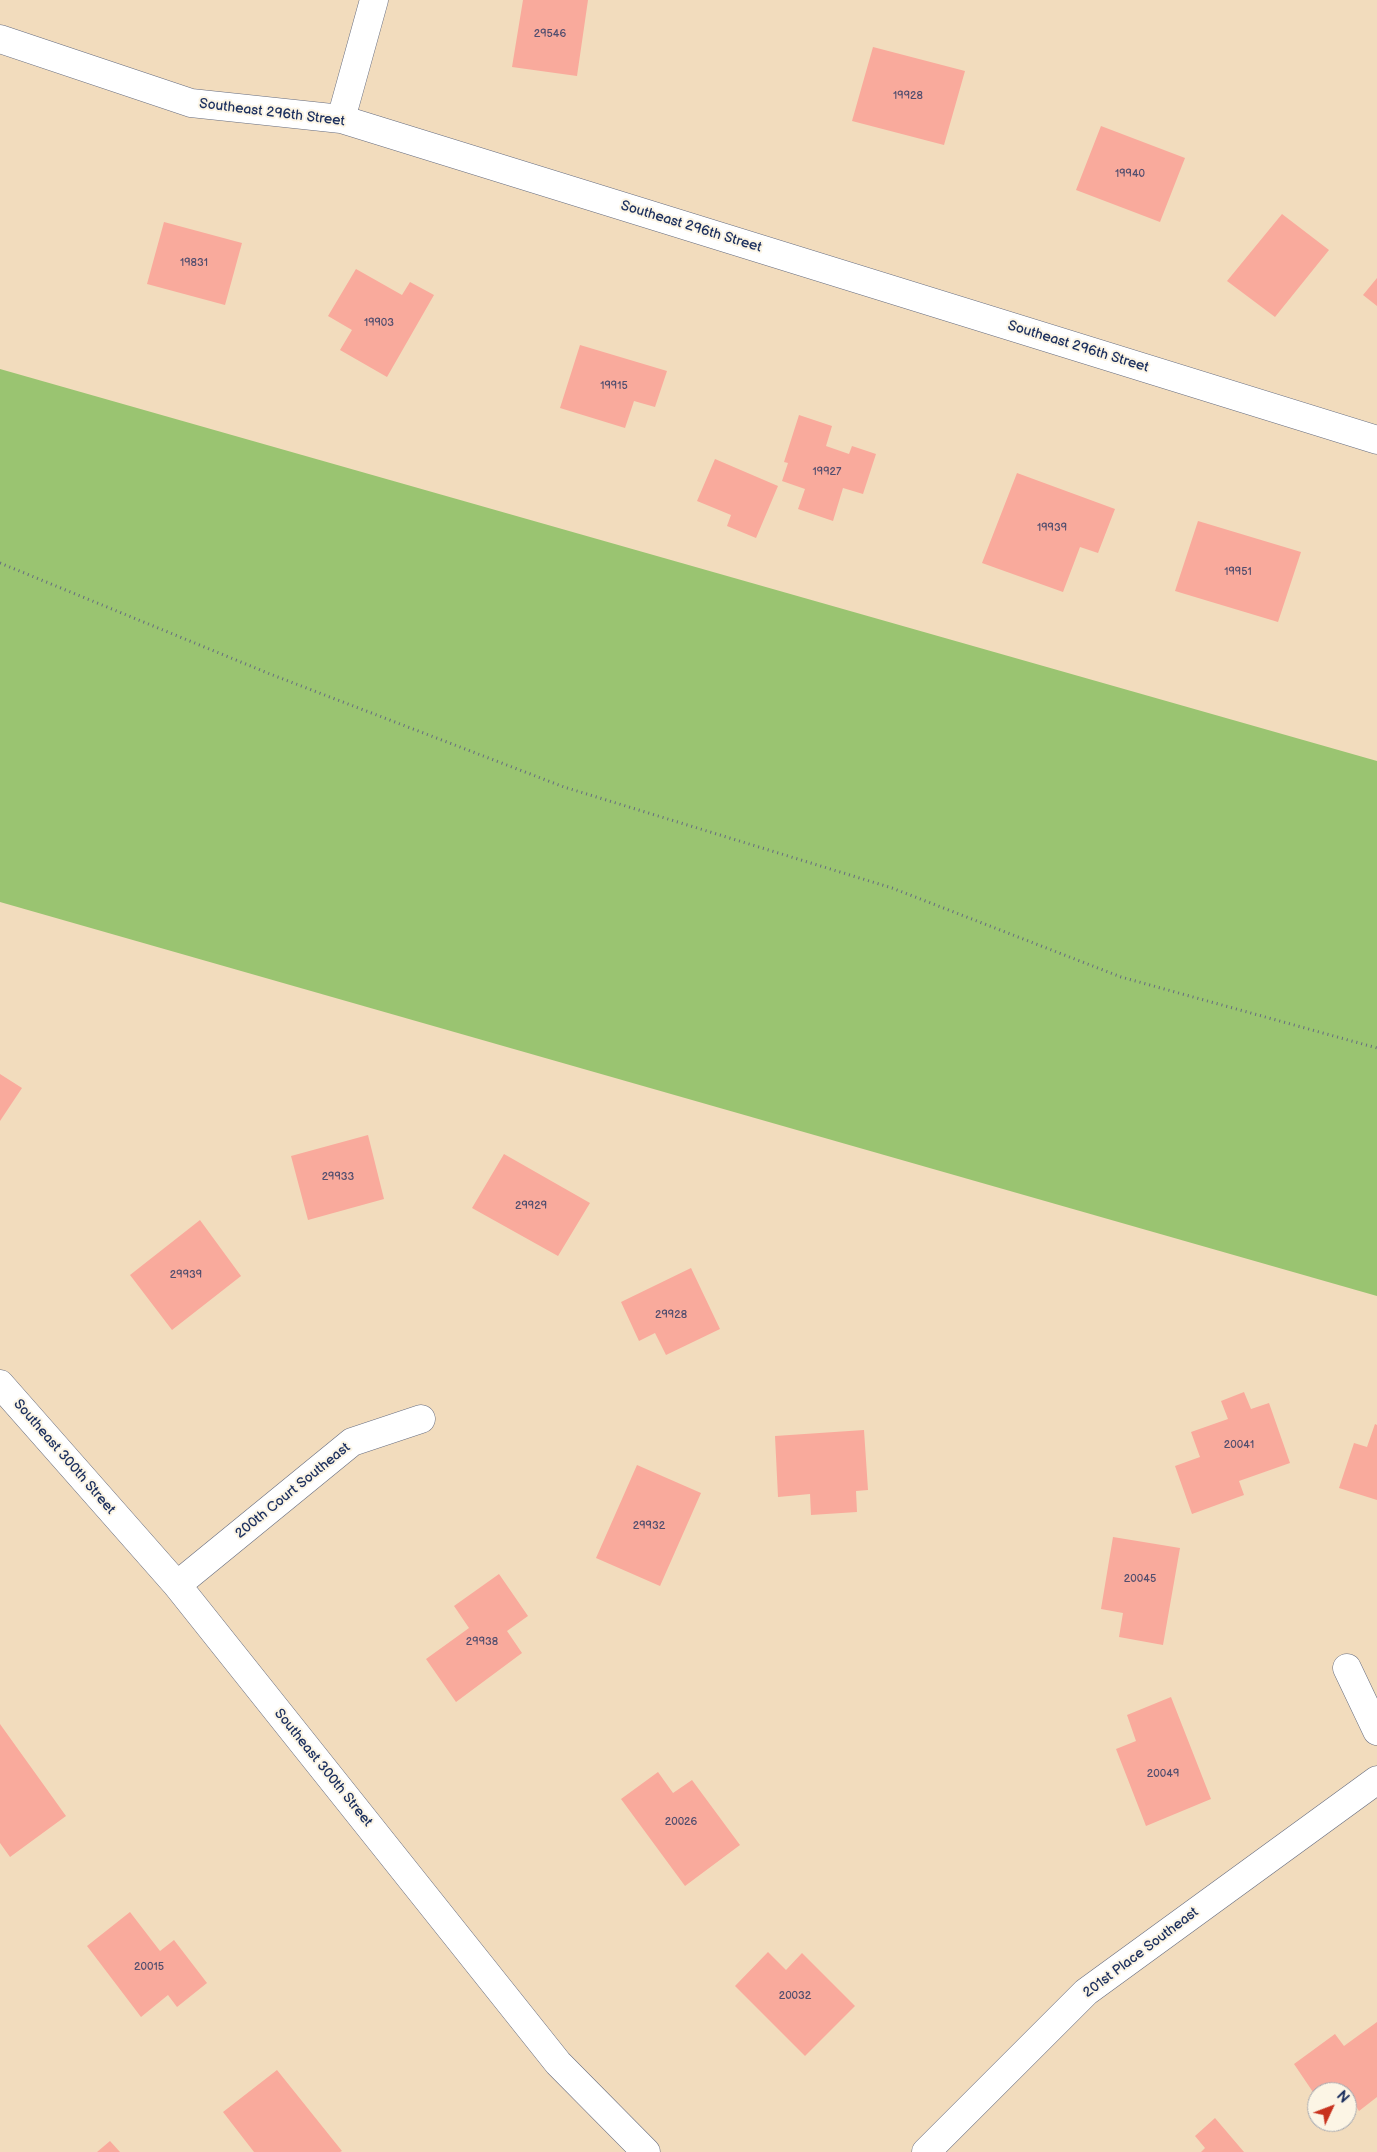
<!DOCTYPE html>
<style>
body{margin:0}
#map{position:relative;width:1377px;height:2152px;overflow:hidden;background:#f2dcbd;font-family:"Balsamiq Sans",sans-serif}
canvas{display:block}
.north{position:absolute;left:1307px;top:2082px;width:50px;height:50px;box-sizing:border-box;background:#fcf5e5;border:1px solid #a2a6af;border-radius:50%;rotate:47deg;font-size:14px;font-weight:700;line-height:20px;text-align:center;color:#1b2f5e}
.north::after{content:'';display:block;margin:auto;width:18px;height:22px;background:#c8321e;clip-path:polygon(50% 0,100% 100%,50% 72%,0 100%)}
</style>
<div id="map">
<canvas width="1377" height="2152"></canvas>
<div class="north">N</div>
</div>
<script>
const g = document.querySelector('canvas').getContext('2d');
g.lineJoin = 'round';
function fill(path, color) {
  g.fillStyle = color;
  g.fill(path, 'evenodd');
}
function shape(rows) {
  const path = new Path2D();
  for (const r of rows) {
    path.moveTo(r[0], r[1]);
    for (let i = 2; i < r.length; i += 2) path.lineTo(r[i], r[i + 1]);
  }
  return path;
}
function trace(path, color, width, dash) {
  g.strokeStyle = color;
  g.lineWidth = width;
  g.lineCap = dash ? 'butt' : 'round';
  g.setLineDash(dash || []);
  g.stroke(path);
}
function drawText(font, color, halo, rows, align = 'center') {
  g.font = font + ' "Balsamiq Sans",sans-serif';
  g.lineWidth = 4;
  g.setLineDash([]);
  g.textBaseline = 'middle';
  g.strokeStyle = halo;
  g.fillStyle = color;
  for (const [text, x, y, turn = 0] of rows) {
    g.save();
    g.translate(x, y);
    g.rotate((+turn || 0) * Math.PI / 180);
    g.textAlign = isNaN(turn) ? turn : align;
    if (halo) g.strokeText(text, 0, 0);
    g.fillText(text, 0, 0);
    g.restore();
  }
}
const green = shape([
 [0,369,1377,761,1377,1296,0,902]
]);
const building = shape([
 [523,0,588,0,577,76,512,67],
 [873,47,965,71,944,145,852,121],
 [1101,126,1185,158,1160,222,1076,190],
 [1282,214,1329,250,1275,317,1227,281],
 [164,222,242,243,225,305,147,284],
 [356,269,402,295,410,282,434,295,387,377,340,350,352,330,328,316],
 [1377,278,1377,306,1363,295],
 [580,345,667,371,655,407,634,401,625,428,560,408],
 [799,415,832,426,826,446,849,454,852,446,876,454,863,494,843,488,833,521,798,509,805,489,782,481,788,463,784,462],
 [715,459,778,486,756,538,727,526,731,515,697,501],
 [1017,473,1115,509,1098,553,1080,547,1063,592,982,563],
 [1198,521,1301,552,1278,622,1175,591],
 [0,1074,22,1088,0,1121],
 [368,1135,384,1199,308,1220,291,1156],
 [504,1154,590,1203,558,1256,472,1208],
 [200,1220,241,1276,172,1330,130,1275],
 [691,1268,720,1329,666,1355,655,1333,639,1341,621,1302],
 [1244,1392,1251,1409,1269,1403,1290,1463,1239,1481,1244,1495,1192,1514,1175,1466,1200,1457,1191,1432,1228,1419,1221,1401],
 [1375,1424,1377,1425,1377,1500,1339,1488,1354,1443,1367,1447],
 [864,1430,868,1490,856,1491,857,1512,811,1515,810,1494,778,1497,775,1436],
 [637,1465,701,1493,660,1586,596,1558],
 [1113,1537,1180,1548,1163,1645,1119,1637,1123,1613,1101,1609],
 [499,1574,528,1616,507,1631,522,1653,456,1702,426,1659,469,1628,454,1606],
 [1171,1697,1211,1799,1146,1826,1116,1749,1136,1741,1127,1715],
 [0,1724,66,1816,10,1857,0,1843],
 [658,1772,673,1793,692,1780,740,1845,685,1886,621,1799],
 [130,1912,160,1951,174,1940,207,1983,177,2007,168,1995,141,2017,87,1946],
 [768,1952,786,1970,802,1953,855,2006,805,2056,735,1986],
 [1377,2022,1377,2097,1359,2111,1345,2090,1342,2092,1317,2092,1317,2098,1294,2064,1335,2034,1344,2046],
 [277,2070,342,2151,340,2152,254,2152,223,2112],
 [1215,2118,1244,2152,1201,2152,1205,2148,1195,2136],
 [110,2141,120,2152,97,2152]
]);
const path = shape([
 [0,563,270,674,564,787,892,888,1121,977,1377,1048]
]);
const street = shape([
 [0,39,191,103,341,119,1377,440],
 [341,119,374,0],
 [0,1384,177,1585,558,2063,646,2152],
 [177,1585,352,1442,421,1419],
 [1347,1668,1377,1731],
 [926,2152,1086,1992,1377,1780]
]);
const numberNames = [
 ["29546",550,34],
 ["19928",908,96],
 ["19940",1130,174],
 ["19831",194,263],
 ["19903",379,323],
 ["19915",614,386],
 ["19927",827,472],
 ["19939",1052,528],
 ["19951",1238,572],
 ["29933",338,1177],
 ["29929",531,1206],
 ["29939",186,1275],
 ["29928",671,1315],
 ["20041",1239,1445],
 ["29932",649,1526],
 ["20045",1140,1579],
 ["29938",482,1642],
 ["20049",1163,1774],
 ["20026",681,1822],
 ["20015",149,1967],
 ["20032",795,1996]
];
const streetNames = [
 ["Southeast 296th Street",272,113,7],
 ["Southeast 296th Street",691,227,17],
 ["Southeast 296th Street",1078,347,17],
 ["Southeast 300th Street",64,1457,49],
 ["200th Court Southeast",293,1491,-39],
 ["Southeast 300th Street",323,1768,51],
 ["201st Place Southeast",1141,1953,-37]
];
fill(green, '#9ac471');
fill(building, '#f9aa9c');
trace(street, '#666c7f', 29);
trace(path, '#666c7f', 3, [1, 4]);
trace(street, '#fff', 28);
drawText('11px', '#524e6e', null, numberNames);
drawText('14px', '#1b2f5e', '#fcf5e5', streetNames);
</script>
